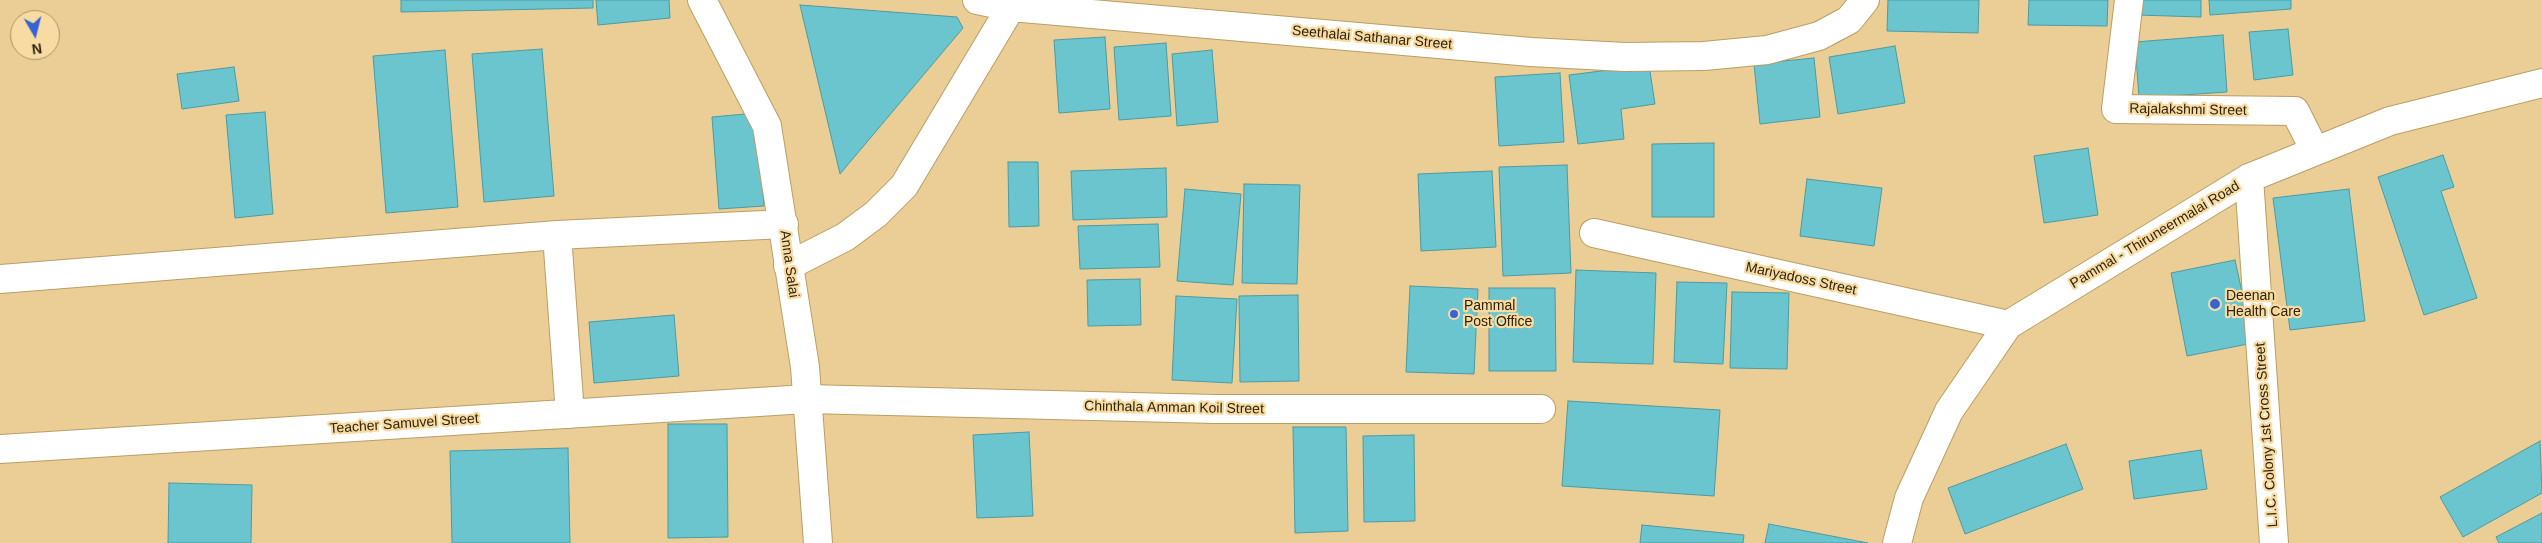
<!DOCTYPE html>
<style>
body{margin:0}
#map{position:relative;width:2542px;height:543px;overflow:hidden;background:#eace96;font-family:Helvetica,sans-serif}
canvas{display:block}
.north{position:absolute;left:10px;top:10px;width:50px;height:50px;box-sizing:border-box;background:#f8dba2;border:1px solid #a79266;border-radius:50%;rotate:172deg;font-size:14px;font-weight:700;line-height:20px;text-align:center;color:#2e240d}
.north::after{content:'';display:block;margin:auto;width:18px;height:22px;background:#3664d4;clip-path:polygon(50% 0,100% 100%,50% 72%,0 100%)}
</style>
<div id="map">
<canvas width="2542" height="543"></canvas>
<div class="north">N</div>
</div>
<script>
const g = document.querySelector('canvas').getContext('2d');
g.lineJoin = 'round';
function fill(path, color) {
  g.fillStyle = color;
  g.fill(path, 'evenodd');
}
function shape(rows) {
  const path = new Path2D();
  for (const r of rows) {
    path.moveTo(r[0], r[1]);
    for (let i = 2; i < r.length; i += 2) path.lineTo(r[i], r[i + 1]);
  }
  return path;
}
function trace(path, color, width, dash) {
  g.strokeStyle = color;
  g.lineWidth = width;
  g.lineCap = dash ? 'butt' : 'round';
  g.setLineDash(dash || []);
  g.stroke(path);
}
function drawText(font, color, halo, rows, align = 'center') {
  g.font = font + ' Helvetica,sans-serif';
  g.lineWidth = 4.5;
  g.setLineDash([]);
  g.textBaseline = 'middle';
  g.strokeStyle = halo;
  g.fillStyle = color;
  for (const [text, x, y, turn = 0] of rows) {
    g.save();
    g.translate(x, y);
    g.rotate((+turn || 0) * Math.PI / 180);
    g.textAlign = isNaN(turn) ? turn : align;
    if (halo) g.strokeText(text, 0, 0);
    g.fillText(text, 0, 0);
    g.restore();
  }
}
const building = shape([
 [401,0,593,0,593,8,401,12,401,0],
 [596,0,669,0,670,18,598,25,596,0],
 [1888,0,1979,0,1978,33,1887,31,1888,0],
 [2029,0,2108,0,2107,26,2028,25,2029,0],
 [2138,0,2201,0,2201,17,2137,15,2138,0],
 [2209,0,2291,0,2291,9,2210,15,2209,0],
 [800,5,957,17,963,28,840,174,800,5],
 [2288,29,2293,75,2254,80,2249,32,2288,29],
 [2223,35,2227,92,2139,98,2135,42,2223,35],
 [1105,37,1110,109,1059,113,1054,40,1105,37],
 [1166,43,1171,116,1119,120,1114,47,1166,43],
 [1895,46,1905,103,1838,114,1829,57,1895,46],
 [542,49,554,196,484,202,472,54,542,49],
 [445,50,458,207,386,213,373,56,445,50],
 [1212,50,1218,122,1177,126,1172,54,1212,50],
 [1814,58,1820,117,1760,124,1754,64,1814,58],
 [1649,65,1655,104,1621,109,1624,139,1578,144,1569,75,1649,65],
 [234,67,239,101,182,109,177,74,234,67],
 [1560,73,1564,142,1499,146,1495,77,1560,73],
 [265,112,273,214,235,218,226,115,265,112],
 [757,113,764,206,719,209,712,117,757,113],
 [1714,143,1714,217,1652,217,1652,144,1714,143],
 [2088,148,2098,215,2044,223,2034,156,2088,148],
 [2443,155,2454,187,2441,191,2477,298,2424,315,2378,177,2443,155],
 [1008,162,1038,162,1039,226,1009,227,1008,162],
 [1567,165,1571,273,1503,276,1499,167,1567,165],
 [1166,168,1167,217,1073,220,1071,171,1166,168],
 [1492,171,1496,247,1421,251,1418,174,1492,171],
 [1807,179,1882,188,1874,246,1800,236,1807,179],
 [1244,184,1300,185,1297,284,1242,283,1244,184],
 [1185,189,1241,194,1233,285,1177,281,1185,189],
 [2349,189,2365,321,2290,330,2273,198,2349,189],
 [1158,224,1160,267,1080,269,1078,226,1158,224],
 [2235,260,2253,343,2187,356,2171,273,2235,260],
 [1576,270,1656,273,1653,364,1573,362,1576,270],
 [1140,279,1141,325,1088,326,1087,280,1140,279],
 [1677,282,1727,283,1723,364,1674,362,1677,282],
 [1410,286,1478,289,1474,374,1406,372,1410,286],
 [1489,288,1555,288,1556,371,1489,371,1489,288],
 [1732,292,1789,293,1787,369,1730,368,1732,292],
 [1298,295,1299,381,1240,382,1239,296,1298,295],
 [1176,296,1237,299,1232,383,1172,380,1176,296],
 [674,315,679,376,594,383,589,322,674,315],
 [1568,401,1720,410,1714,496,1562,486,1568,401],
 [668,424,727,424,728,537,668,538,668,424],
 [1293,427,1346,427,1348,531,1295,533,1293,427],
 [1029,432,1033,516,977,518,973,435,1029,432],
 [1414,435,1415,521,1364,522,1363,436,1414,435],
 [2540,441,2542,493,2463,537,2440,497,2540,441],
 [2066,444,2083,489,1965,534,1948,488,2066,444],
 [568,448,570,543,452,543,450,451,568,448],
 [2201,450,2207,489,2134,499,2129,461,2201,450],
 [169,483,252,485,251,543,168,543,169,483],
 [2542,513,2542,543,2499,543,2496,537,2542,513],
 [1769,524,1868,543,1765,543,1769,524],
 [1642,525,1744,535,1743,543,1640,543,1642,525]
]);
const minor = shape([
 [977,0,1011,7,1531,52,1625,57,1704,56,1767,50,1819,36,1849,20,1865,0],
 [2129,0,2116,109,2295,111,2315,151],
 [2249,178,2274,543],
 [1594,233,2008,325],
 [557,235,570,414],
 [788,266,845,237,876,214,904,186,1011,7],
 [0,279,557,235,784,224],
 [0,449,807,399,1215,409,1541,409]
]);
const tertiary = shape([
 [702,0,767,126,805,367,818,543],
 [1897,543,1909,498,1949,411,2008,325,2249,178,2390,121,2542,83]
]);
const markers = [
 [2215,304,6,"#3664d4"],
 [1454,314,5,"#3664d4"]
];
const streetNames = [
 ["Seethalai Sathanar Street",1372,38,5],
 ["Rajalakshmi Street",2188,110,1],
 ["Pammal - Thiruneermalai Road",2155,235,-31],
 ["Anna Salai",789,264,82],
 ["Mariyadoss Street",1801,279,12],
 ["Chinthala Amman Koil Street",1174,408,1],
 ["Teacher Samuvel Street",404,424,-4],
 ["L.I.C. Colony 1st Cross Street",2267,435,-94]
];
const poiNames = [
 ["Deenan",2226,296],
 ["Health Care",2226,312],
 ["Pammal",1464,306],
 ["Post Office",1464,322]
];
fill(building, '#6bc5cf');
trace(building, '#4a9ba3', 1);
trace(minor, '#b99e67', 30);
trace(tertiary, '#b99e67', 30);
trace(minor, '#fff', 28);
trace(tertiary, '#fff', 28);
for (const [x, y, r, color] of markers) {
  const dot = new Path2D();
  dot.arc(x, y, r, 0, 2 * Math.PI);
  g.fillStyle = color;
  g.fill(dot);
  trace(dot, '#f8dba2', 2);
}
drawText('14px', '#2e240d', '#f8dba2', streetNames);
drawText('14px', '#2e240d', '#f8dba2', poiNames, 'left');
</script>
